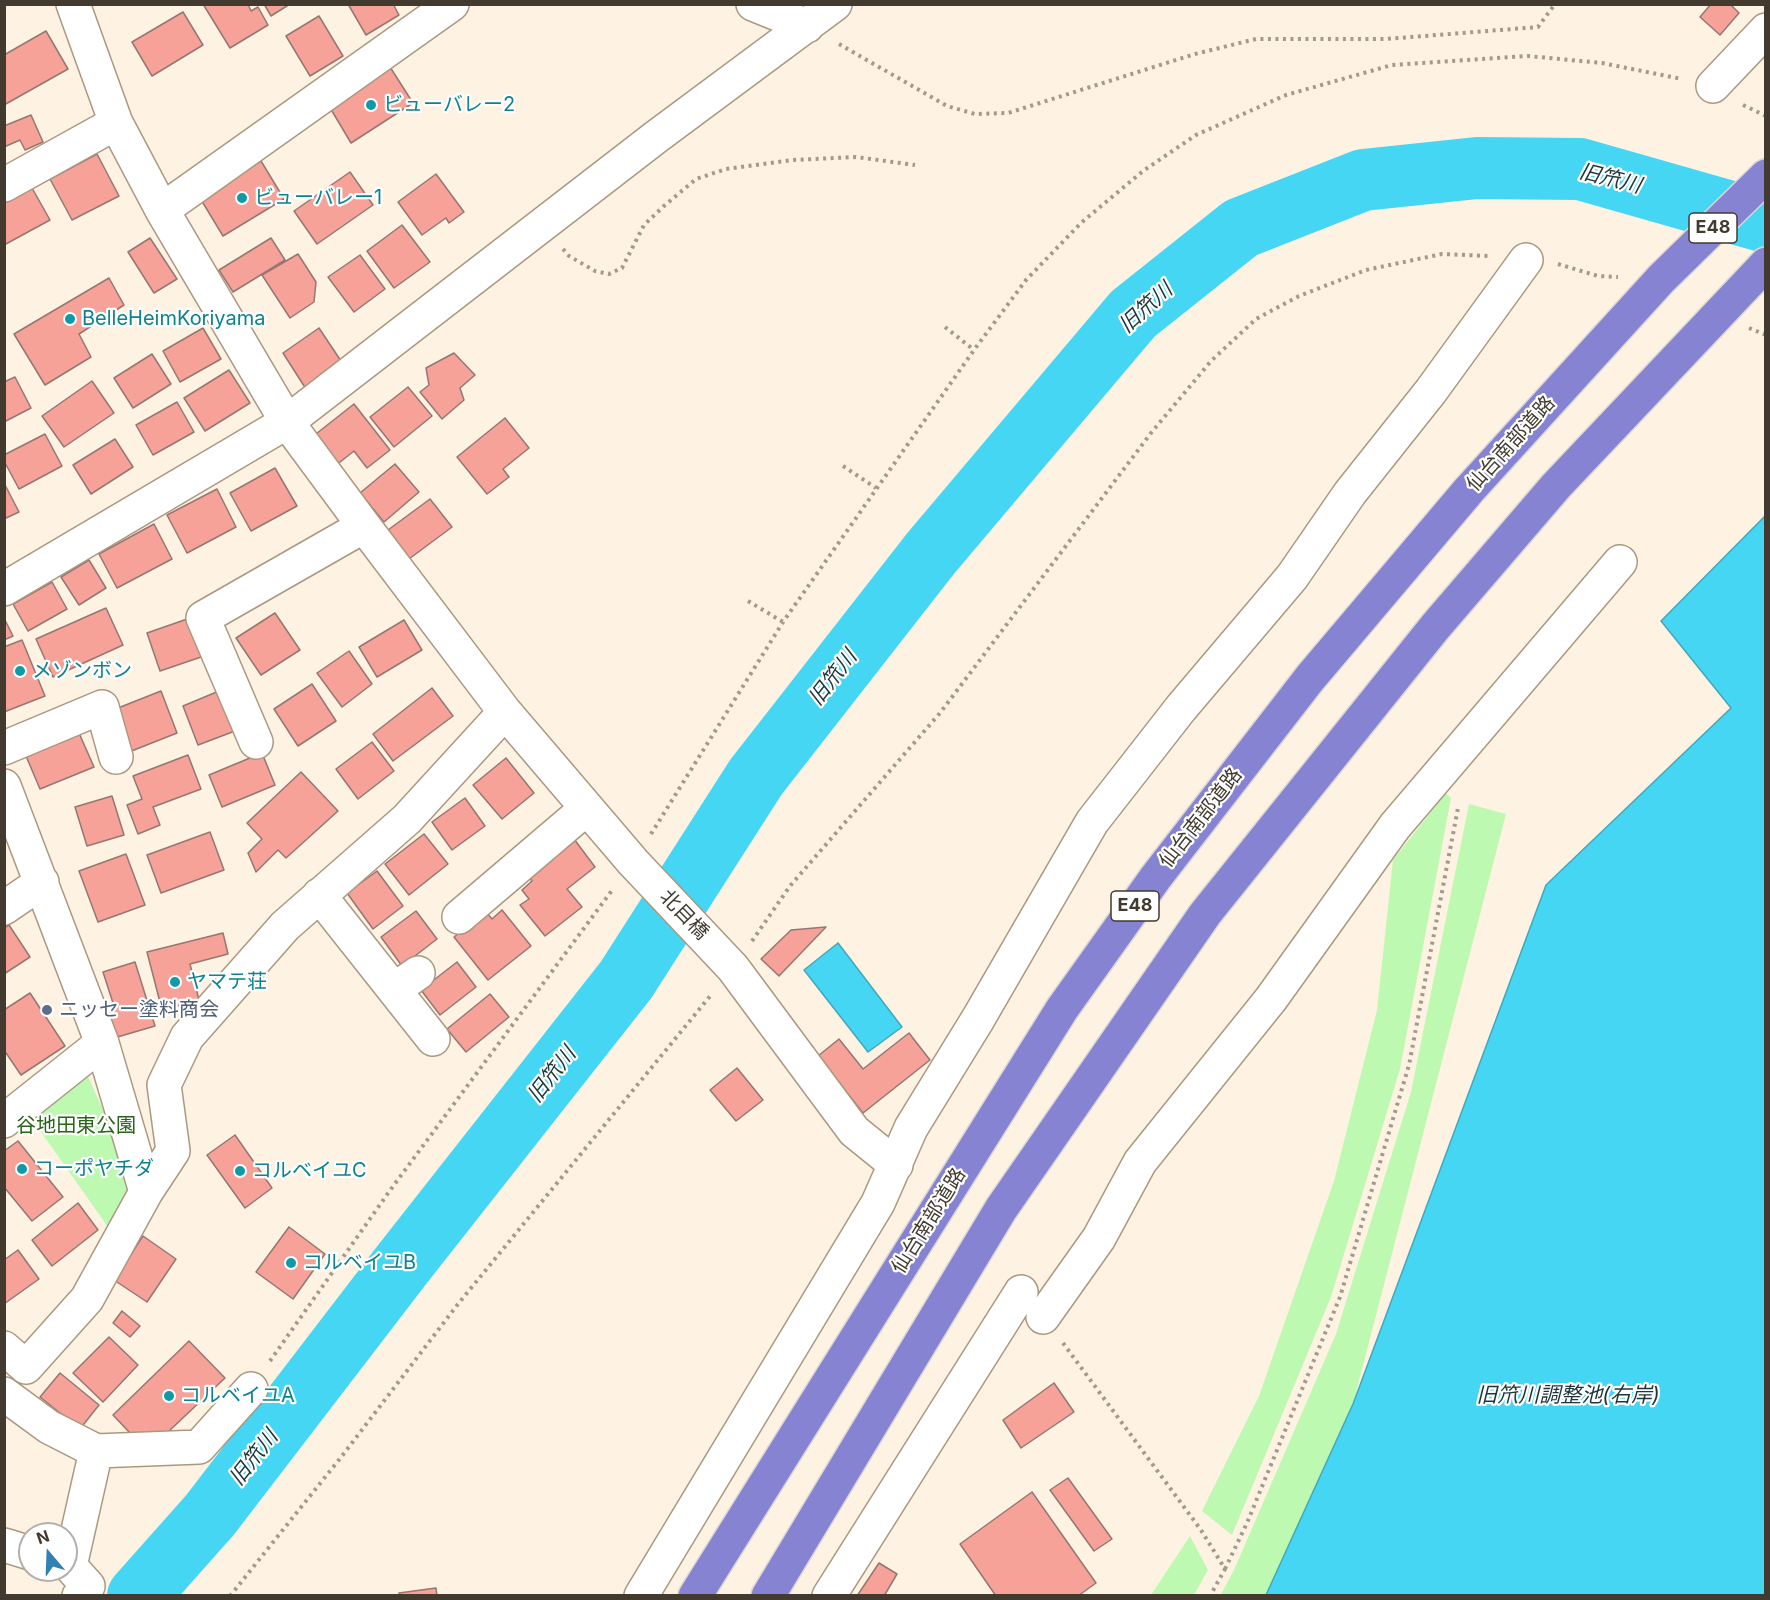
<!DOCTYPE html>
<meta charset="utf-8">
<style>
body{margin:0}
#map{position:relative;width:1770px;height:1600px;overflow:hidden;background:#fef2e2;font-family:Inter,sans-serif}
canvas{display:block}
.frame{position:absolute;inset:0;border:6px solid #423a2f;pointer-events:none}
.north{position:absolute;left:18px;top:1522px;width:60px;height:60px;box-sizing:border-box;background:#fff;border:2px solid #b3b0ac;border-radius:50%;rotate:341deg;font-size:16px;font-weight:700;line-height:24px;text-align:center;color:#423a2f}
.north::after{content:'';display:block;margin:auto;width:21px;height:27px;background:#3181b2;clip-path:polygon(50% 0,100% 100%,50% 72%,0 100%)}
</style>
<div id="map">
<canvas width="1770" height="1600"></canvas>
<div class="frame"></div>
<div class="north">N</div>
</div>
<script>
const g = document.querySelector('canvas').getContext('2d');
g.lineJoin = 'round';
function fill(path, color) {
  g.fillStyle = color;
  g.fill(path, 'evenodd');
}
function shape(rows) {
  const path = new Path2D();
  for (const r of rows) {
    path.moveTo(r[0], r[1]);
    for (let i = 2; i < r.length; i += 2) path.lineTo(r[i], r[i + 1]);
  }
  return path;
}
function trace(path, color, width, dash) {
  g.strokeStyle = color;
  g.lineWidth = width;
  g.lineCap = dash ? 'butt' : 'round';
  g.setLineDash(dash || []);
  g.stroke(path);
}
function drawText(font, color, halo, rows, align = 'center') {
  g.font = font + ' Inter,"Noto Sans JP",sans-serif';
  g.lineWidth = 4.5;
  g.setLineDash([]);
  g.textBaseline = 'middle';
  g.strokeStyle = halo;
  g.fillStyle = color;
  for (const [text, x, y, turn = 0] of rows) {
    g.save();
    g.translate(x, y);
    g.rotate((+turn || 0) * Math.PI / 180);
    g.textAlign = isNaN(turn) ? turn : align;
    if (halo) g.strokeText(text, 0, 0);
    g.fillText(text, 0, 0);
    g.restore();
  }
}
const green = shape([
 [1446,793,1451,798,1400,1069,1331,1297,1232,1535,1202,1511,1259,1396,1334,1181,1377,1010,1393,860],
 [1469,804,1506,814,1353,1404,1266,1595,1220,1596,1234,1570,1336,1334,1411,1092],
 [87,1074,138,1188,110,1230,32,1119],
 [1190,1536,1208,1570,1194,1595,1151,1595]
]);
const water = shape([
 [1765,516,1765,1595,1266,1595,1353,1404,1546,885,1731,708,1661,621,1765,516],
 [838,943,902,1027,868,1052,804,970,838,943]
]);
const river = shape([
 [138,1596,210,1515,401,1266,626,980,756,777,931,553,1133,314,1241,228,1363,180,1477,168,1580,169,1766,222]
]);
const building = shape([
 [203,4,248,4,251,11,258,7,268,25,230,48,203,4],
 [264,4,290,4,271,16,264,4],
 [348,4,393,4,399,15,366,35,348,4],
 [1711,4,1730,4,1739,13,1720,35,1700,17,1711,4],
 [183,12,203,45,152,76,132,42,183,12],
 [319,16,343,56,310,76,286,36,319,16],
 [46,31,68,69,4,105,4,55,46,31],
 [390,67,413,103,351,143,329,106,390,67],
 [31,115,43,142,25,150,20,140,4,147,4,126,31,115],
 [97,154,119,196,72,220,50,179,97,154],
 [261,161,284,199,223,236,200,198,261,161],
 [350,172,373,205,317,244,294,211,350,172],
 [436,174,464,212,449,223,446,218,422,235,398,202,436,174],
 [32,188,50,220,4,245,4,203,32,188],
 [402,225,430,262,394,288,367,251,402,225],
 [150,238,177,279,154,293,128,252,150,238],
 [271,238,285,260,233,292,219,270,271,238],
 [298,254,316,282,314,302,290,318,262,275,298,254],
 [360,255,385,289,354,312,328,277,360,255],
 [109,278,124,305,79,334,91,357,45,385,14,334,109,278],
 [203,328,221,359,180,382,163,351,203,328],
 [319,328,343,364,306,389,283,353,319,328],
 [454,353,475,375,460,388,464,400,442,419,420,392,429,385,426,368,454,353],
 [152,354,171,384,133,408,114,378,152,354],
 [229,370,250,403,205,431,184,398,229,370],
 [15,377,31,408,4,422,4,382,15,377],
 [92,381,114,413,64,447,42,416,92,381],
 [408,387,432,416,394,447,370,417,408,387],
 [177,402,194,432,153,455,136,425,177,402],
 [354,404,390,450,367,468,354,451,330,470,307,441,354,404],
 [505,418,529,448,503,469,509,477,487,494,457,457,505,418],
 [45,434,62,466,19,489,4,461,4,455,45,434],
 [115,439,133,467,91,494,73,465,115,439],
 [395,464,419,492,384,522,360,493,395,464],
 [275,468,297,506,251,531,230,493,275,468],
 [4,483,19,512,4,519,4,483],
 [217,489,236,527,187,553,167,515,217,489],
 [430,499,452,527,409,559,388,530,430,499],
 [154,524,172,559,117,588,99,554,154,524],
 [89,560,106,588,79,605,61,577,89,560],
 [52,582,67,609,28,631,13,604,52,582],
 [106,608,123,645,53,677,36,639,106,608],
 [275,613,300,650,261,675,236,638,275,613],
 [4,618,13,636,4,640,4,618],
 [190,618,204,656,160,671,147,633,190,618],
 [404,620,422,650,377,677,359,647,404,620],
 [22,640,45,696,4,712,4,647,22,640],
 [349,651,372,684,342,707,317,673,349,651],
 [312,684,336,721,298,746,274,709,312,684],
 [432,688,453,716,393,761,373,734,432,688],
 [161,691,177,733,129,752,113,710,161,691],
 [219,691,235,731,198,745,183,706,219,691],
 [79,733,94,767,40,789,26,756,79,733],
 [372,742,394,771,358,799,336,769,372,742],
 [262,753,275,785,222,807,209,775,262,753],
 [188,755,201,789,153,807,160,825,138,834,127,805,142,799,133,776,188,755],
 [506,758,534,793,502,819,473,785,506,758],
 [301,772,338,811,286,858,278,850,256,872,248,853,262,839,247,823,301,772],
 [112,796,124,835,87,846,75,807,112,796],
 [465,798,485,826,452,850,432,822,465,798],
 [210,832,224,870,161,893,147,855,210,832],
 [424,834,448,864,409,895,385,864,424,834],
 [574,839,595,867,567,889,582,907,545,936,520,905,529,899,522,890,532,881,528,875,574,839],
 [126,854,145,905,98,922,79,871,126,854],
 [377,871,403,906,373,929,347,893,377,871],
 [502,910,531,946,488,980,454,937,486,912,492,919,502,910],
 [416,911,437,939,402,966,381,937,416,911],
 [9,925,30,957,4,974,4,928,9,925],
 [826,927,779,976,761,959,791,930,826,927],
 [223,933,228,954,190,964,199,1000,162,1010,147,952,223,933],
 [135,962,155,1026,114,1038,105,1008,113,1003,103,972,135,962],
 [457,962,476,987,440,1015,421,990,457,962],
 [30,993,65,1046,21,1075,4,1050,4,1010,30,993],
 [490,994,509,1017,466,1052,447,1029,490,994],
 [909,1033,930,1060,863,1113,818,1056,839,1039,863,1069,909,1033],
 [737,1068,763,1100,736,1121,710,1090,737,1068],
 [235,1135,272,1188,245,1208,207,1155,235,1135],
 [18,1141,63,1197,32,1221,4,1187,4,1151,18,1141],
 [78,1203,98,1230,52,1266,32,1240,78,1203],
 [289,1227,325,1254,293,1299,256,1272,289,1227],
 [143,1236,176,1259,147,1302,114,1280,143,1236],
 [18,1250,39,1279,4,1304,4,1260,18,1250],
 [122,1311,140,1326,130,1337,113,1323,122,1311],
 [109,1337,138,1365,103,1402,73,1373,109,1337],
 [189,1341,225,1378,167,1433,130,1433,113,1415,189,1341],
 [60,1373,99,1405,80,1429,40,1397,60,1373],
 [1054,1383,1074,1412,1021,1448,1003,1420,1054,1383],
 [1068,1478,1112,1539,1094,1551,1050,1490,1068,1478],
 [1032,1492,1096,1583,1078,1596,996,1596,960,1544,1032,1492],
 [879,1563,897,1574,884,1596,857,1596,879,1563],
 [436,1588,437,1596,400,1596,399,1593,436,1588]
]);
const path = shape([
 [839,44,947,106,975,114,1008,113,1195,54,1256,39,1386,39,1538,27,1555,4],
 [1743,105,1766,116],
 [563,249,569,256,595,271,609,274,622,268,644,225,664,206,696,179,726,169,793,160,856,157,915,165],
 [1558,264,1598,276,1618,277],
 [945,327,974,350],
 [1749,328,1766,335],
 [843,466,876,488],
 [748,601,783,622],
 [651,834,783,622,974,350,1026,280,1081,223,1143,171,1196,135,1286,95,1392,65,1528,56,1602,63,1682,79],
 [752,941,790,886,940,713,1151,433,1211,361,1256,319,1299,296,1366,270,1442,254,1488,256],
 [1063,1343,1201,1530,1225,1569,1210,1596],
 [270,1361,391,1189,613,889],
 [1225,1569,1247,1523,1340,1297,1409,1065,1458,808],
 [230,1596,342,1456,458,1304,711,995]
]);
const minor = shape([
 [753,4,807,26],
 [1713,86,1766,30],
 [116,123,162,210,287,422,364,526,505,712,633,862,733,968,854,1131,896,1165],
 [4,185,116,123,73,4],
 [162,210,452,4],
 [4,589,287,422,656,137,835,4],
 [256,742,203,618,364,526],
 [4,748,102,707,116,757],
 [4,786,102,1043,146,1192],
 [319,895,433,1039],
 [4,908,42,882],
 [459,917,587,808],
 [395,989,418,973],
 [4,1121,102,1043],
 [1043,1317,1099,1238,1140,1162,1271,999,1395,826,1620,562],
 [4,1348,26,1367,87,1299,146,1192,173,1151,164,1085,187,1037,285,926,407,819,505,712],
 [4,1394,49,1427,96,1451,70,1566,66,1564],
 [96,1451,199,1447,251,1389],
 [4,1545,30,1553],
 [70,1566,88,1586,79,1596],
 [641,1596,878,1203,911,1128,978,1019,1092,822,1181,708,1292,577,1350,493,1431,391,1526,260],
 [829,1596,1021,1292]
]);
const highway = shape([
 [695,1596,1062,1009,1156,877,1310,678,1469,490,1661,279,1766,176],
 [768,1596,1001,1209,1205,914,1435,627,1556,486,1766,264]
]);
const markers = [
 [371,105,6,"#0f9aa8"],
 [242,198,6,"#0f9aa8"],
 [70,319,6,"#0f9aa8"],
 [20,671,6,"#0f9aa8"],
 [175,982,6,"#0f9aa8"],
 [47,1010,6,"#5c6f8a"],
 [22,1169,6,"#0f9aa8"],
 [240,1171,6,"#0f9aa8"],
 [291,1263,6,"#0f9aa8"],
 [169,1396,6,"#0f9aa8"]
];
const shields = [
 [1713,228,48],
 [1135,906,48]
];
const shieldNames = [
 ["E48",1713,228],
 ["E48",1135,906]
];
const cultureNames = [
 ["ビューバレー2",383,105],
 ["ビューバレー1",254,198],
 ["BelleHeimKoriyama",82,319],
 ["メゾンボン",32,671],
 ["ヤマテ荘",187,982],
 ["コーポヤチダ",34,1169],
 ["コルベイユC",252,1171],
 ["コルベイユB",303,1263],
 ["コルベイユA",181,1396]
];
const streetNames = [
 ["仙台南部道路",1511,444,-48],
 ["仙台南部道路",1201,818,-52],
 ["北目橋",684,915,46],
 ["仙台南部道路",929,1221,-58]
];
const serviceNames = [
 ["ニッセー塗料商会",59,1010]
];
const parkNames = [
 ["谷地田東公園",76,1126]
];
const waterNames = [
 ["旧笊川",1610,179,14],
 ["旧笊川",1146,308,-42],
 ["旧笊川",833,678,-52],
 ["旧笊川",552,1075,-52],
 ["旧笊川調整池(右岸)",1568,1396],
 ["旧笊川",254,1458,-52]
];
fill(green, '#bef9b1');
fill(water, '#45d6f4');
trace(water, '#44a7b9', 1.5);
trace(river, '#45d6f4', 62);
fill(building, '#f6a298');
trace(building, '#967671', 1.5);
trace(minor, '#ac9880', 36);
trace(highway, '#d9d8d5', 36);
trace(path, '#a49a8c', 4, [3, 4.5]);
trace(minor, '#fff', 33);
trace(highway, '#8683d2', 33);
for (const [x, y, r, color] of markers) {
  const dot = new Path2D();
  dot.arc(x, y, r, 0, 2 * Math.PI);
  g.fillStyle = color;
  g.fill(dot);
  trace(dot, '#fff', 2);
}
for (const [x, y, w] of shields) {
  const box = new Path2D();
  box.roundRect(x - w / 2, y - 15, w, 30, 4.5);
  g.fillStyle = '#fff';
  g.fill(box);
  trace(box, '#423a2f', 1.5);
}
drawText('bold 18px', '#423a2f', null, shieldNames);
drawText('20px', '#0d838f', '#fff', cultureNames, 'left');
drawText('20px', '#423a2f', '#fff', streetNames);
drawText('20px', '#4e5e75', '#fff', serviceNames, 'left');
drawText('20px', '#296519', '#fff', parkNames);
drawText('italic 21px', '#1d353a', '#fff', waterNames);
</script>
